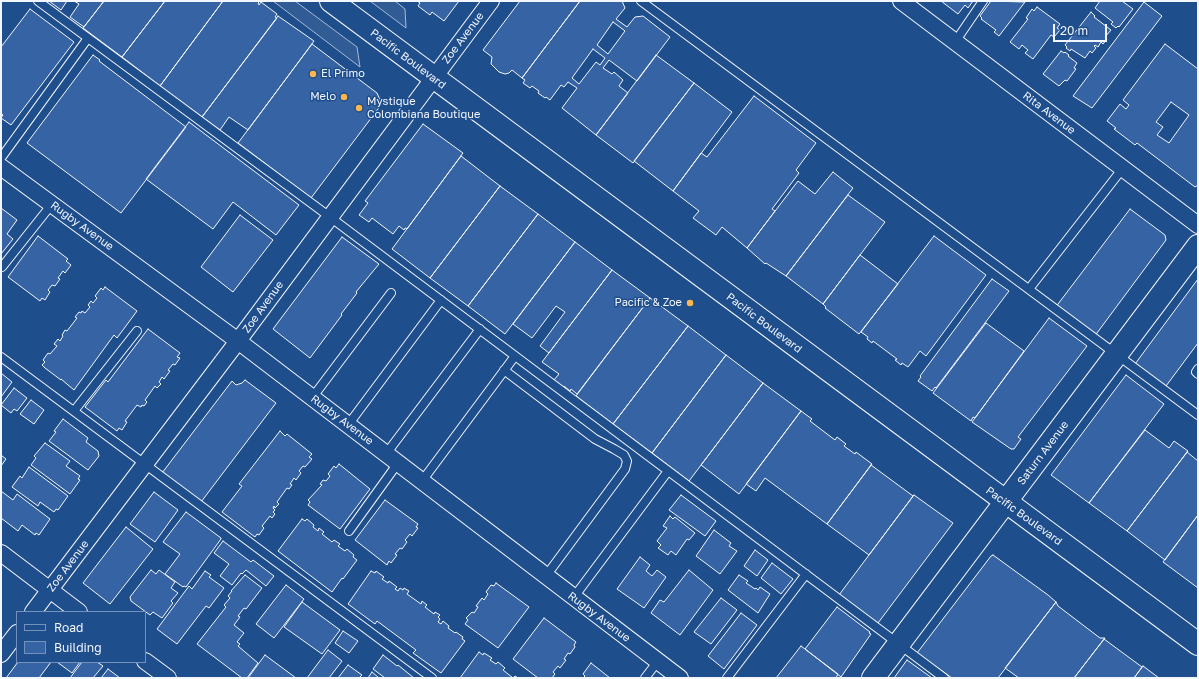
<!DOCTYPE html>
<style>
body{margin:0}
#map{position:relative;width:1199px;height:679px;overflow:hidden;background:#1f4e8c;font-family:"Golos Text",sans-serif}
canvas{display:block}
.frame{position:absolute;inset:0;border:2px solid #f2f6ff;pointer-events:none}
.legend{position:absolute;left:16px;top:611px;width:130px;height:52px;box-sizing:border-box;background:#1f4e8c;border:1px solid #7391ba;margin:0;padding:5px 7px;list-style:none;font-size:12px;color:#f2f6ff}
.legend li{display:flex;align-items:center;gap:8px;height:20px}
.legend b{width:20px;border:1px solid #7391ba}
.scale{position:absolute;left:1053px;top:24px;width:54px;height:18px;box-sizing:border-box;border:2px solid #f2f6ff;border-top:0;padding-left:5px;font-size:12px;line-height:14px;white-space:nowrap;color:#f2f6ff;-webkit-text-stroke:3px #1f4e8c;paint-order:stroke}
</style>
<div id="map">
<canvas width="1199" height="679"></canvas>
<div class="frame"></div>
<ul class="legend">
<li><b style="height:5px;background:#1f4e8c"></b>Road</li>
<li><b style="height:11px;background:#3563a3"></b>Building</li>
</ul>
<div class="scale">20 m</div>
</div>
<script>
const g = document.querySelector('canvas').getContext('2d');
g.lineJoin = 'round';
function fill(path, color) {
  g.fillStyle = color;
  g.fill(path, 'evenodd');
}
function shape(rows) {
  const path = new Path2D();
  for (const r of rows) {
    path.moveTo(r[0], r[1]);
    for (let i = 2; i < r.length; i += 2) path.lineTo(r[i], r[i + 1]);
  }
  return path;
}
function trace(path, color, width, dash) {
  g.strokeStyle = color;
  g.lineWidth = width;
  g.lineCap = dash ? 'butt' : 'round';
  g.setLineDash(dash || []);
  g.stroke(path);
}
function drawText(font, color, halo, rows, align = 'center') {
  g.font = font + ' "Golos Text",sans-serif';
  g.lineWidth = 3;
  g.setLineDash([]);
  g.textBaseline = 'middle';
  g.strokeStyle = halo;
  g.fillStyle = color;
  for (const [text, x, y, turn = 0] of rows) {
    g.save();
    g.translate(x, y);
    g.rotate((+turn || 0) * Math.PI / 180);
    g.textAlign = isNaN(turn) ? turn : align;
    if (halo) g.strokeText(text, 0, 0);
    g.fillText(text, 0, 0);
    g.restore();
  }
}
const parking = shape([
 [273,1,295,1,357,47,360,67,273,1],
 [370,1,395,1,405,9,406,28,370,1]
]);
const building = shape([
 [49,1,67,1,61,10,49,1],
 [74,1,104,1,84,27,70,17,79,4,74,1],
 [104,1,165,1,122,57,83,28,104,1],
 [165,1,223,1,160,86,122,57,165,1],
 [223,1,260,1,258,3,259,5,261,2,277,14,275,17,277,18,202,117,160,86,223,1],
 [417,1,459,1,444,21,432,12,430,15,418,6,420,3,417,1],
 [520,1,580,1,522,78,512,70,509,73,505,74,499,72,491,64,492,57,483,50,520,1],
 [580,1,622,1,625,8,616,19,627,27,635,17,643,16,670,37,637,81,609,60,603,68,612,74,614,72,623,80,619,86,628,93,596,135,562,108,577,88,568,82,564,87,561,85,550,100,546,97,545,98,538,93,539,91,532,86,530,88,523,83,525,80,522,78,580,1],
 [613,22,625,31,608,54,597,45,613,22],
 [593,49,605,58,600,65,596,62,579,84,572,78,593,49],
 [941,1,973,1,968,8,965,5,958,14,941,1],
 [991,1,1025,2,999,36,994,32,996,30,981,19,982,18,980,16,991,1],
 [1100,1,1122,1,1133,9,1119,27,1118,26,1116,28,1111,24,1113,22,1095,8,1100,1],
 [1144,2,1162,16,1092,108,1073,96,1144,2],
 [1037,7,1060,24,1057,28,1060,30,1054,37,1051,35,1033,59,1025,53,1028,50,1022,45,1019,49,1010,42,1028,19,1026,18,1032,9,1034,11,1037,7],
 [30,9,74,42,11,125,1,118,3,115,1,113,1,47,30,9],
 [1091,12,1095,16,1094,17,1111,30,1105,37,1107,39,1103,44,1101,42,1098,47,1095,45,1094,46,1096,48,1092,53,1090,51,1085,58,1071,49,1070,51,1066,48,1067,47,1065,45,1091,12],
 [278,16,314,41,248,130,229,117,220,130,202,117,278,16],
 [312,44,377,93,381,102,381,105,311,198,238,143,312,44],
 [1165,44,1198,69,1198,185,1195,187,1137,143,1135,145,1114,129,1116,128,1107,121,1120,104,1126,109,1129,105,1123,100,1165,44],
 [1171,102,1189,115,1169,143,1157,135,1163,127,1156,122,1171,102],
 [1061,51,1064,53,1065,52,1069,55,1068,56,1077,63,1074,68,1076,69,1067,81,1065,80,1059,86,1043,74,1061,51],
 [93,55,100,60,99,61,186,127,121,213,27,143,93,55],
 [656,55,694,83,633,163,596,135,656,55],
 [694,83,732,112,673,191,634,161,694,83],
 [754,96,816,143,796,170,799,173,772,209,775,211,747,248,722,227,716,235,693,218,699,211,673,191,701,153,707,157,754,96],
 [189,122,299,205,276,235,233,202,213,229,146,179,189,122],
 [423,124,463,153,407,229,405,228,404,230,399,226,393,234,372,218,369,222,359,215,368,203,365,201,423,124],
 [461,156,500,186,430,278,392,249,461,156],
 [833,172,853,188,786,276,766,263,765,264,747,248,798,181,815,194,833,172],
 [500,186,538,214,468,306,430,278,500,186],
 [848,195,885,222,823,304,786,276,848,195],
 [1,208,17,220,7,234,13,239,1,254,1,208],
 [1130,209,1165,235,1166,240,1094,337,1055,308,1130,209],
 [538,214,575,242,505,334,468,306,538,214],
 [240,215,273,240,233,292,201,267,240,215],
 [38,236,68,259,66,261,71,265,65,273,63,271,58,278,60,279,55,286,52,285,48,290,50,292,45,300,42,298,40,301,8,277,38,236],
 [934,236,986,275,926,356,920,351,908,367,902,363,901,365,895,360,897,359,873,341,872,343,867,339,868,337,861,332,934,236],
 [342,237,379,264,356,292,357,293,341,314,342,315,310,358,273,329,342,237],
 [575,242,612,270,549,353,540,346,565,312,556,306,532,338,513,324,575,242],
 [860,255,898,284,859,334,825,308,826,307,823,304,860,255],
 [612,270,650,298,577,394,571,389,570,391,564,386,562,388,553,381,559,374,542,362,612,270],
 [992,279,1009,291,936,388,935,387,932,391,918,381,921,377,920,376,992,279],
 [1198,279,1198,343,1166,386,1135,364,1198,279],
 [105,287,137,311,117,338,114,335,74,390,61,379,61,380,45,368,42,365,45,362,43,360,48,353,50,354,57,346,54,344,58,339,60,341,63,336,62,335,65,330,67,331,77,318,75,317,79,312,81,313,82,311,85,313,90,307,88,305,91,301,93,303,97,298,95,296,101,288,103,290,105,287],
 [650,298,688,326,613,424,576,396,650,298],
 [1049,318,1087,346,1018,437,1021,439,1014,449,1011,449,972,422,1049,318],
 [986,323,1024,351,975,418,973,417,971,421,933,393,986,323],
 [688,326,726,355,652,453,613,424,688,326],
 [148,329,180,353,177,357,180,358,175,365,173,364,168,370,170,371,164,379,162,377,159,382,161,384,157,388,155,386,145,400,147,402,144,406,142,405,141,407,137,405,125,421,127,422,122,430,119,428,117,431,85,407,106,380,108,382,148,329],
 [726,355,763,383,689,481,652,453,726,355],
 [1,373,12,382,1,397,1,373],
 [1126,375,1164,404,1089,503,1051,475,1126,375],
 [245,380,276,403,201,502,162,473,232,381,236,385,242,383,245,380],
 [763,383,801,411,739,494,701,465,763,383],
 [14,388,27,398,17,411,14,409,11,413,1,405,14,388],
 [31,400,44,410,34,424,20,414,31,400],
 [801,411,812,419,810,421,835,440,837,437,846,444,844,446,855,454,856,452,872,464,827,524,765,478,756,491,746,484,801,411],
 [63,419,88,438,86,442,98,451,99,456,88,470,49,441,56,432,54,431,63,419],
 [1145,430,1169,448,1174,441,1188,451,1127,531,1089,503,1145,430],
 [280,431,285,436,287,434,312,454,309,457,312,459,305,467,303,466,299,471,301,473,296,480,294,478,290,484,292,485,289,489,287,488,277,502,279,504,275,508,274,506,273,508,275,510,273,512,275,514,272,518,270,516,262,526,264,528,259,535,257,534,255,537,222,512,242,486,239,484,280,431],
 [45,443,70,461,66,466,80,476,78,479,80,480,70,494,31,465,36,458,34,456,45,443],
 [1187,452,1198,461,1198,515,1165,560,1127,531,1187,452],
 [1,455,6,459,1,466,1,455],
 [339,464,370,489,340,529,308,505,310,502,308,500,322,485,320,484,323,480,326,481,330,476,328,474,334,466,336,468,339,464],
 [871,465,913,496,869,555,827,524,871,465],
 [29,467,68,496,58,510,56,509,54,512,40,502,38,506,12,487,20,476,22,478,29,467],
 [1,491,13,500,17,494,50,519,39,535,36,533,35,535,22,525,18,531,1,518,1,491],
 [154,492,178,510,155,542,130,524,154,492],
 [681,495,716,521,705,536,669,510,681,495],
 [914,495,953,523,878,623,839,595,914,495],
 [385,500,418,524,416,527,418,528,412,536,410,534,405,540,407,542,402,549,400,548,395,554,397,555,391,563,389,561,387,565,355,540,385,500],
 [186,512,221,538,221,539,186,587,184,586,183,587,165,574,180,554,163,542,186,512],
 [1198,515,1198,588,1163,562,1198,515],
 [670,516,673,519,675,517,695,533,689,540,687,539,676,555,671,551,668,555,658,548,661,545,657,541,667,528,663,526,670,516],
 [302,519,305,521,307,519,314,525,313,527,318,531,319,528,324,532,322,534,332,542,334,540,340,544,338,546,345,551,347,549,354,555,353,557,357,560,343,579,342,578,332,592,278,551,302,519],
 [126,527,153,549,110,604,83,583,126,527],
 [714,530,731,543,729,546,737,551,720,574,696,556,714,530],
 [223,541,251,562,253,560,274,576,266,586,246,570,242,574,241,573,232,585,220,576,229,564,214,553,223,541],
 [755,550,768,560,757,576,744,566,755,550],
 [993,555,1048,595,1056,602,998,678,952,678,917,653,991,556,993,555],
 [640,557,650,565,646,571,652,576,657,570,666,577,644,608,617,589,640,557],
 [772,563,793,579,781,594,761,578,772,563],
 [151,570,156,574,159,570,175,582,171,588,178,593,171,601,173,603,162,618,153,612,150,615,131,601,130,597,151,570],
 [689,570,713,590,680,635,651,613,660,600,664,602,689,570],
 [205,571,211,575,209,577,224,588,209,608,206,606,177,644,157,629,189,586,192,589,205,571],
 [371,571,375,573,376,571,384,577,382,579,388,583,389,581,397,587,395,589,398,591,400,588,403,590,404,588,409,591,407,594,421,604,422,601,427,605,425,607,434,614,435,612,440,615,438,617,440,619,438,622,441,624,443,621,449,626,448,628,455,633,456,632,463,637,462,639,465,641,441,673,413,653,416,650,377,621,375,624,348,604,371,571],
 [245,575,262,588,246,609,244,608,238,616,240,617,234,625,244,633,237,642,240,644,238,646,258,663,247,678,242,678,197,644,226,607,224,605,230,598,228,596,232,591,231,591,245,575],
 [739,575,748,581,746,583,755,589,756,588,758,590,760,587,770,594,758,613,728,590,739,575],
 [496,583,529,607,498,648,465,624,468,620,466,618,472,612,474,613,478,607,476,606,482,598,484,600,488,594,486,592,491,585,494,586,496,583],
 [286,585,304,599,274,638,256,624,286,585],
 [721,598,737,610,711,644,694,632,721,598],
 [302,602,340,630,322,654,284,627,302,602],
 [1056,602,1058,606,1100,638,1105,638,1074,678,1019,678,1005,668,1056,602],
 [837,607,870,632,869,633,871,634,841,677,805,649,837,607],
 [741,613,757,625,724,669,708,656,741,613],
 [544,618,576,642,574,645,575,647,570,654,568,653,564,659,566,660,560,668,558,666,553,672,555,674,552,678,538,678,513,659,544,618],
 [343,631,358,641,349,653,335,643,343,631],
 [1104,639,1142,667,1134,678,1074,678,1104,639],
 [801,646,838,674,836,678,776,678,801,646],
 [328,650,342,661,329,678,307,678,328,650],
 [479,652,483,655,484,653,492,658,490,660,496,664,498,662,505,668,503,670,513,678,515,676,518,678,460,678,479,652],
 [265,655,296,678,248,678,265,655],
 [383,655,397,666,398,665,414,678,385,678,373,669,383,655],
 [907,660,932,678,894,678,907,660],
 [18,662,51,662,39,678,6,678,18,662],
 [57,662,80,662,72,673,57,662],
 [82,662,97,662,103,666,93,678,70,678,82,662],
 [591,663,610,678,583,678,585,676,583,674,591,663],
 [348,665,362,675,359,678,338,678,348,665],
 [1143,666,1159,678,1134,678,1143,666],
 [108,669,120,678,101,678,108,669],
 [372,672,379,678,368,678,372,672]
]);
const lane = shape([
 [38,1,330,217,944,678],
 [641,1,1198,415],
 [955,42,983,1],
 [1,158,88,38],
 [2,267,52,204],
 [1029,289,1123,168],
 [1,357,432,678],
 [1198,369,1196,372,1198,374],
 [504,370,595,439,614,449,624,455,627,461,625,469,546,576],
 [312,398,391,293],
 [74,411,137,331],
 [348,425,441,300],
 [386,454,480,329],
 [422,481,515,356],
 [349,531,398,463],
 [574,597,668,471],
 [645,678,658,661],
 [727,678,806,574]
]);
const street = shape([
 [901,1,1198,225],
 [1,167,238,341,680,678],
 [1,553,79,612],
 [33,612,238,341,491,1],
 [1,654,17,633],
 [145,661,168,678]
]);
const secondary = shape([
 [873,678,1198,246]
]);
const primary = shape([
 [331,1,1198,644]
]);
const markers = [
 [313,74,4,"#ffb74d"],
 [344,97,4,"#ffb74d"],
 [359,108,4,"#ffb74d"],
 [690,303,4,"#ffb74d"]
];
const streetNames = [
 ["Zoe Avenue",463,38,-53],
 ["Pacific Boulevard",408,59,37],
 ["Rita Avenue",1049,113,37],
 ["Rugby Avenue",82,226,36],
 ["Zoe Avenue",263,307,-54],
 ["Pacific Boulevard",764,323,37],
 ["Rugby Avenue",342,420,37],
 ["Saturn Avenue",1043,453,-53],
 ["Pacific Boulevard",1024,516,36],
 ["Zoe Avenue",68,566,-53],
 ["Rugby Avenue",599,617,37]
];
const poiNames = [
 ["El Primo",321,74],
 ["Melo",336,97,"right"],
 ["Mystique",367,102],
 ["Colombiana Boutique",367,115],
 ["Pacific & Zoe",682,303,"right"]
];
fill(parking, '#305b95');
trace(parking, '#a8bbd7', 1);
fill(building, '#3563a3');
trace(building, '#f2f6ff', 1);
trace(lane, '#f2f6ff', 10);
trace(street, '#f2f6ff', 18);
trace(secondary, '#f2f6ff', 24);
trace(primary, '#f2f6ff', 24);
trace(lane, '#1f4e8c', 8);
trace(street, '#1f4e8c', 16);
trace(secondary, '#1f4e8c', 22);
trace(primary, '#1f4e8c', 22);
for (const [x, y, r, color] of markers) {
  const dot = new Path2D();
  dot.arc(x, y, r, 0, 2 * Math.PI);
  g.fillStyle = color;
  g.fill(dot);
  trace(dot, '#1f4e8c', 1.5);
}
drawText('11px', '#f2f6ff', '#1f4e8c', streetNames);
drawText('11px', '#f2f6ff', '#1f4e8c', poiNames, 'left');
</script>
